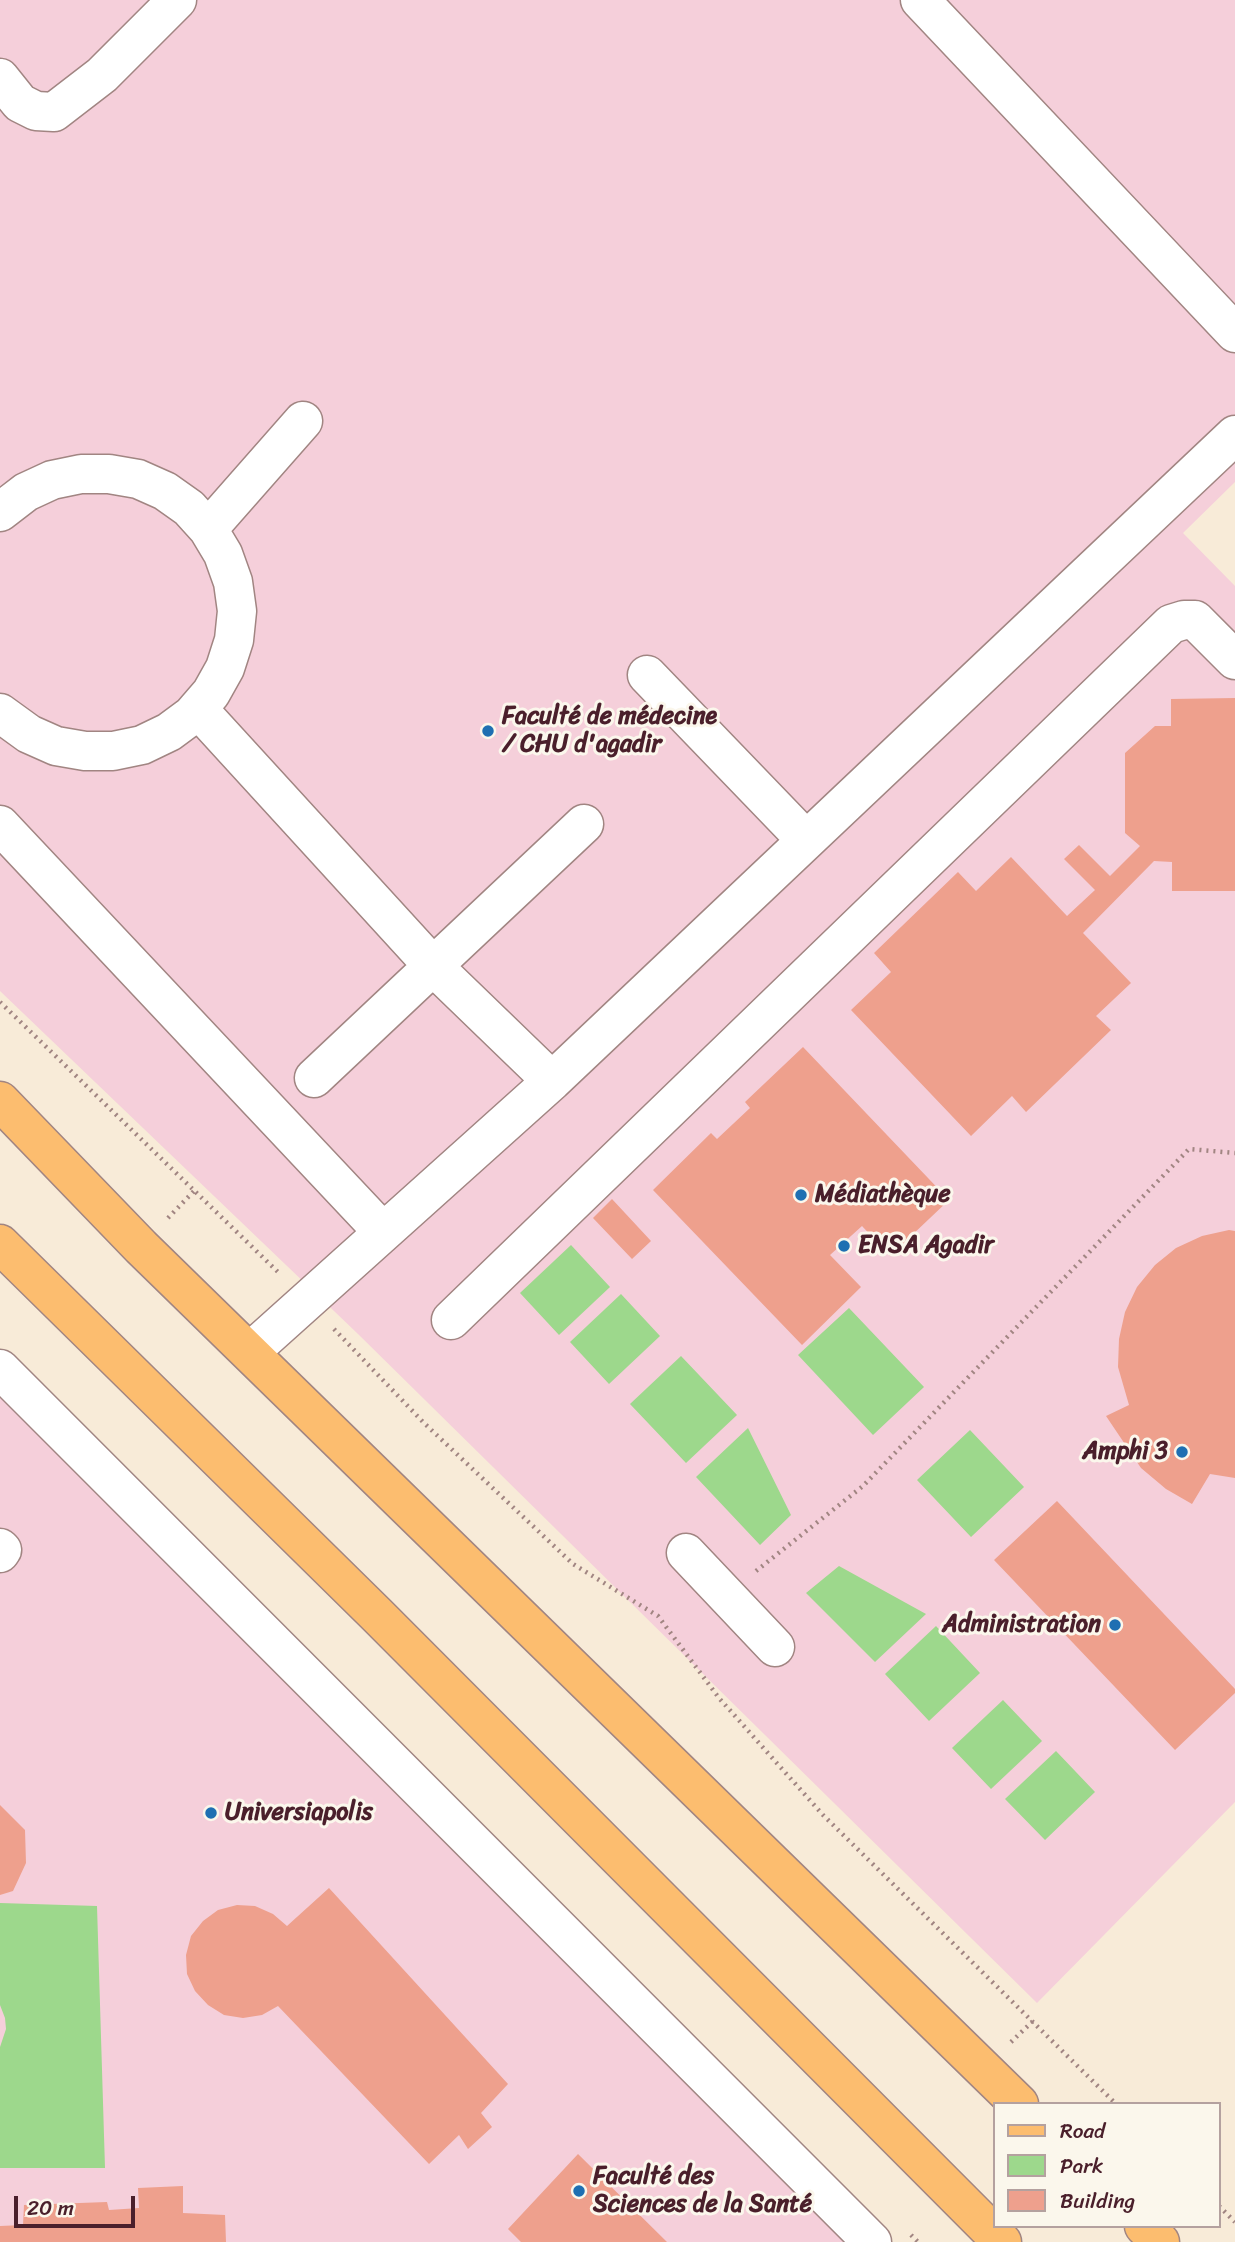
<!DOCTYPE html>
<meta charset="utf-8">
<style>
body{margin:0}
#map{position:relative;width:1235px;height:2242px;overflow:hidden;background:#f8ebd8;font-family:Sriracha,sans-serif}
canvas{display:block}
.legend{position:absolute;left:993px;top:2102px;width:228px;height:126px;box-sizing:border-box;background:#fbf7ec;border:2px solid #b4a19f;margin:0;padding:9px 12px;list-style:none;font-size:21px;color:#4a1f2b}
.legend li{display:flex;align-items:center;gap:14px;height:35px}
.legend b{width:35px;border:2px solid #b4a19f}
.scale{position:absolute;left:14px;top:2196px;width:121px;height:32px;box-sizing:border-box;border:4px solid #4a1f2b;border-top:0;padding-left:9px;font-size:21px;line-height:24px;white-space:nowrap;color:#4a1f2b;-webkit-text-stroke:5px #fbf7ec;paint-order:stroke}
</style>
<div id="map">
<canvas width="1235" height="2242"></canvas>
<ul class="legend">
<li><b style="height:9px;background:#fcbd6f"></b>Road</li>
<li><b style="height:19px;background:#9dd88c"></b>Park</li>
<li><b style="height:19px;background:#eea08d"></b>Building</li>
</ul>
<div class="scale">20 m</div>
</div>
<script>
const g = document.querySelector('canvas').getContext('2d');
g.lineJoin = 'round';
function fill(path, color) {
  g.fillStyle = color;
  g.fill(path, 'evenodd');
}
function shape(rows) {
  const path = new Path2D();
  for (const r of rows) {
    path.moveTo(r[0], r[1]);
    for (let i = 2; i < r.length; i += 2) path.lineTo(r[i], r[i + 1]);
  }
  return path;
}
function trace(path, color, width, dash) {
  g.strokeStyle = color;
  g.lineWidth = width;
  g.lineCap = dash ? 'butt' : 'round';
  g.setLineDash(dash || []);
  g.stroke(path);
}
function drawText(font, color, halo, rows, align = 'center') {
  g.font = font + ' Sriracha,sans-serif';
  g.lineWidth = 6;
  g.setLineDash([]);
  g.textBaseline = 'middle';
  g.strokeStyle = halo;
  g.fillStyle = color;
  for (const [text, x, y, turn = 0] of rows) {
    g.save();
    g.translate(x, y);
    g.rotate((+turn || 0) * Math.PI / 180);
    g.textAlign = isNaN(turn) ? turn : align;
    if (halo) g.strokeText(text, 0, 0);
    g.fillText(text, 0, 0);
    g.restore();
  }
}
const built = shape([
 [0,0,1235,0,1235,482,1183,533,1235,586,1235,1802,1037,2003,358,1334,0,991],
 [0,1385,846,2242,0,2242]
]);
const green = shape([
 [571,1245,610,1287,559,1335,520,1293],
 [621,1294,660,1336,609,1384,570,1342],
 [849,1308,924,1387,873,1435,798,1355],
 [681,1356,737,1415,686,1463,630,1404],
 [748,1428,791,1515,760,1545,696,1477],
 [970,1430,1024,1487,971,1537,917,1480],
 [839,1566,926,1614,875,1662,806,1593],
 [936,1626,980,1673,929,1721,885,1674],
 [1003,1700,1042,1741,991,1789,952,1748],
 [1056,1751,1095,1792,1045,1840,1005,1799],
 [0,1903,97,1906,105,2168,0,2168,0,2047,6,2029,5,2018,0,2005]
]);
const building = shape([
 [1235,698,1235,891,1172,891,1172,862,1154,861,1083,933,1131,983,1096,1016,1111,1030,1026,1112,1012,1096,971,1136,851,1010,891,972,874,953,958,872,976,891,1011,857,1067,916,1095,890,1064,859,1079,845,1110,876,1140,846,1125,833,1125,753,1155,726,1171,726,1171,699],
 [803,1047,949,1200,890,1256,862,1226,830,1255,861,1287,802,1345,653,1190,711,1133,717,1139,750,1108,745,1102],
 [612,1199,651,1241,632,1259,593,1218],
 [1229,1230,1235,1231,1235,1478,1210,1474,1192,1504,1166,1489,1141,1468,1106,1416,1129,1405,1118,1367,1119,1339,1125,1312,1137,1287,1155,1265,1176,1248,1202,1236],
 [1057,1501,1235,1689,1235,1693,1175,1750,994,1560],
 [0,1805,25,1830,26,1863,13,1891,0,1895],
 [329,1888,508,2084,481,2113,492,2127,468,2149,459,2135,429,2164,278,2006,262,2015,243,2018,224,2015,208,2005,195,1991,187,1974,186,1955,191,1936,203,1921,218,1910,237,1905,255,1906,273,1914,287,1926],
 [578,2154,667,2242,521,2242,508,2229],
 [183,2186,183,2213,225,2215,226,2242,0,2242,0,2226,23,2225,24,2205,107,2202,109,2210,139,2208,138,2188]
]);
const path = shape([
 [0,1002,279,1273],
 [168,1218,194,1191],
 [334,1329,424,1423,573,1564,658,1616,719,1698,823,1815,1116,2104],
 [756,1571,863,1486,1189,1149,1235,1153],
 [1011,2042,1033,2021],
 [1219,2206,1235,2222],
 [911,2235,918,2242]
]);
const minor = shape([
 [920,0,1235,333],
 [0,78,20,103,36,111,54,112,102,75,177,0],
 [0,512,26,492,52,480,81,474,109,474,138,479,165,491,189,508,208,529,223,554,233,582,237,611,234,640,225,668,211,693,192,715,169,732,142,745,113,751,85,751,56,746,29,734,0,713],
 [208,529,303,421],
 [647,675,806,840],
 [198,709,433,966,552,1081],
 [0,825,383,1232],
 [314,1078,584,824],
 [451,1320,1171,624,1184,620,1195,620,1235,660],
 [250,1352,552,1081,1235,435],
 [0,1369,872,2242],
 [0,1548,2,1550,0,1553],
 [686,1553,775,1647]
]);
const major = shape([
 [0,1101,141,1247,1019,2104],
 [0,1244,377,1615,1002,2242],
 [1144,2226,1160,2242]
]);
const markers = [
 [488,731,7,"#1f6fb2"],
 [801,1195,7,"#1f6fb2"],
 [844,1246,7,"#1f6fb2"],
 [1182,1452,7,"#1f6fb2"],
 [1115,1625,7,"#1f6fb2"],
 [211,1813,7,"#1f6fb2"],
 [579,2191,7,"#1f6fb2"]
];
const poiNames = [
 ["Faculté de médecine",502,717],
 ["/ CHU d'agadir",502,745],
 ["Médiathèque",815,1195],
 ["ENSA Agadir",858,1246],
 ["Amphi 3",1168,1452,"right"],
 ["Administration",1101,1625,"right"],
 ["Universiapolis",225,1813],
 ["Faculté des",593,2177],
 ["Sciences de la Santé",593,2205]
];
fill(built, '#f5cfda');
fill(green, '#9dd88c');
fill(building, '#eea08d');
trace(minor, '#a18582', 41);
trace(major, '#a18582', 41);
trace(path, '#a18582', 4.5, [2, 5]);
trace(minor, '#fff', 38);
trace(major, '#fcbd6f', 38);
for (const [x, y, r, color] of markers) {
  const dot = new Path2D();
  dot.arc(x, y, r, 0, 2 * Math.PI);
  g.fillStyle = color;
  g.fill(dot);
  trace(dot, '#fbf7ec', 2.5);
}
drawText('bold 24px', '#4a1f2b', '#fbf7ec', poiNames, 'left');
</script>
